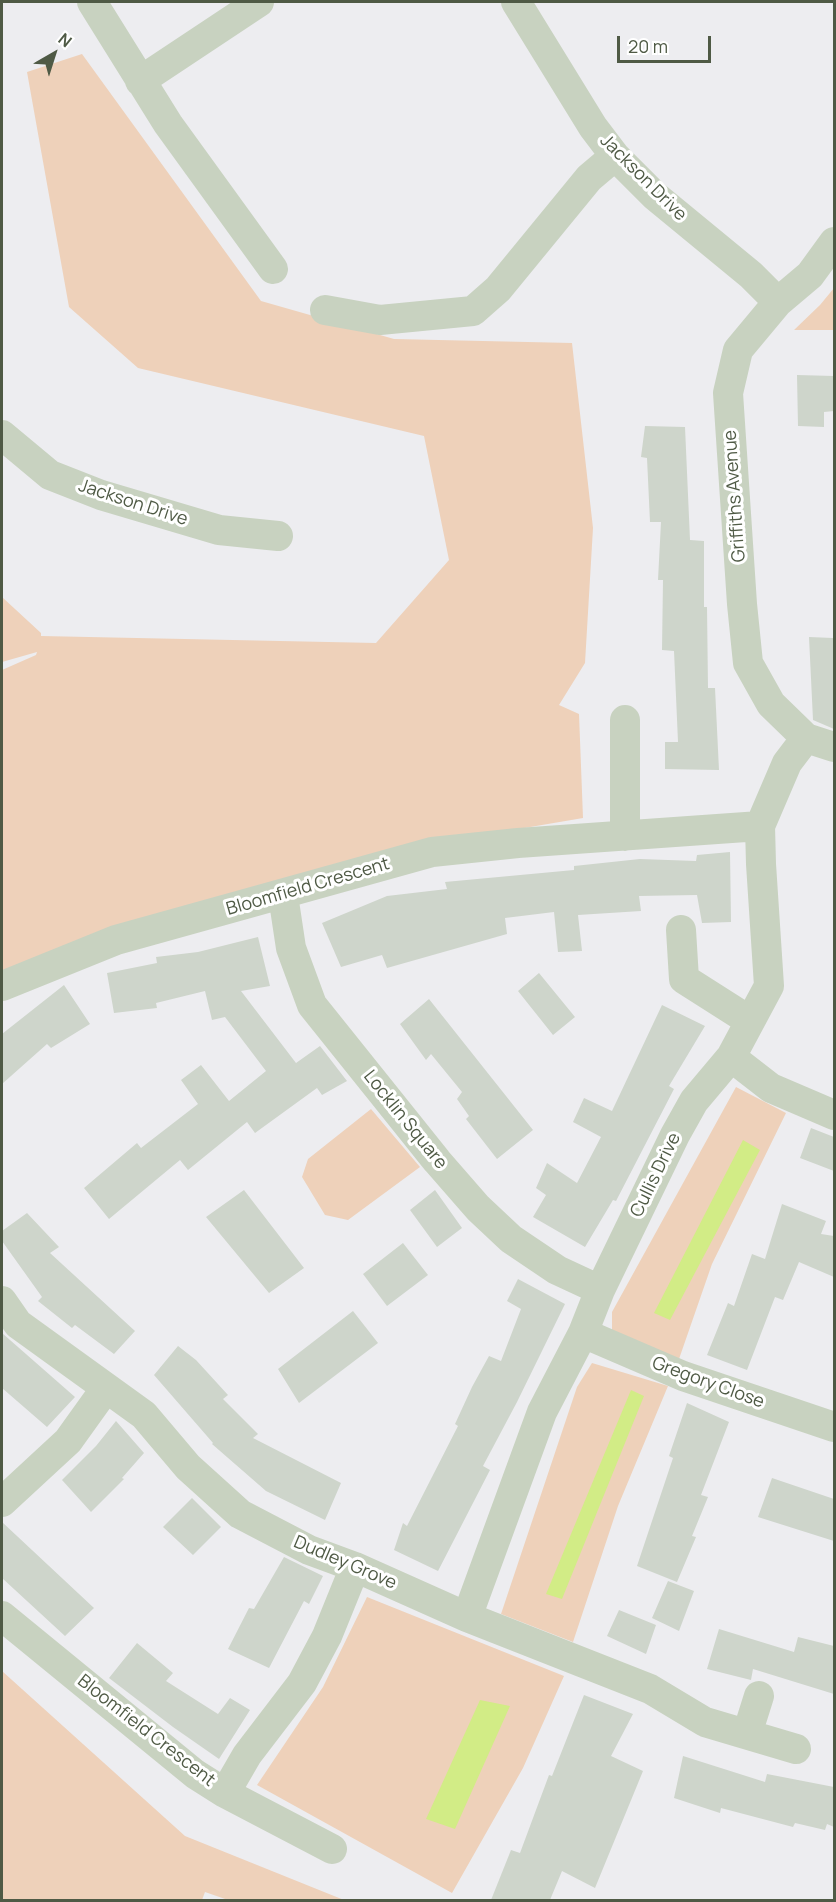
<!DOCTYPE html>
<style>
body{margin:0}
#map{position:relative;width:836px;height:1902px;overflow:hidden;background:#ededf0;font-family:Manrope,sans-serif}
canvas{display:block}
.frame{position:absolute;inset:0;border:3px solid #4f5a45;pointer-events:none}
.north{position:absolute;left:24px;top:24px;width:60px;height:60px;-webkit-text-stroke:4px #fff;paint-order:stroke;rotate:39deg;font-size:16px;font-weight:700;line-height:24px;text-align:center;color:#4f5a45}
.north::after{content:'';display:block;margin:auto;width:21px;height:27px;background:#4f5a45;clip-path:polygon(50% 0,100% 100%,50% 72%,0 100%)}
.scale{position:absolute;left:617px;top:36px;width:94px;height:27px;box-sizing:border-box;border:3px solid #4f5a45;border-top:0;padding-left:8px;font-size:18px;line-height:21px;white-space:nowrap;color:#4f5a45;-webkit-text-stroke:4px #fff;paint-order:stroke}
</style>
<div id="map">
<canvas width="836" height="1902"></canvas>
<div class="frame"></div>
<div class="north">N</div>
<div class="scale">20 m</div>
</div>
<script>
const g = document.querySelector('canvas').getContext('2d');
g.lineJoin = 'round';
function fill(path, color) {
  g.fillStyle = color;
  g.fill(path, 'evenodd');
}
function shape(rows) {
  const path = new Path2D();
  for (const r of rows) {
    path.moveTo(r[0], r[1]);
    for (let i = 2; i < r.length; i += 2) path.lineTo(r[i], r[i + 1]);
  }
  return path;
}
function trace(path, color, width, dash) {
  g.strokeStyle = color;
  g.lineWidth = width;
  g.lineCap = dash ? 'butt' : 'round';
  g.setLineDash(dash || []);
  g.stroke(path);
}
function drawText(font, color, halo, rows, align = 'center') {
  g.font = font + ' Manrope,sans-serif';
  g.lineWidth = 6;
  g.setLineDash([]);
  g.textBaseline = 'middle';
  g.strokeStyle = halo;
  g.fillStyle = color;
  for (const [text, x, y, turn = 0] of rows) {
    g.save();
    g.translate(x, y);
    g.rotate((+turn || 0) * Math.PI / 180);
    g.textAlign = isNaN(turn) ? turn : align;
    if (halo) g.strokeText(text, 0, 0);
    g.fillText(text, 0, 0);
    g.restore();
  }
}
const green = shape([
 [82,54,261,301,394,339,572,343,593,528,585,663,559,705,579,714,583,818,372,854,2,977,2,670,36,655,37,652,2,662,2,597,41,633,41,636,376,643,449,560,424,436,138,368,69,307,27,72],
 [834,288,834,330,794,330,820,305],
 [736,1087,786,1113,712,1264,679,1359,612,1335,612,1312],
 [371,1109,420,1167,348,1220,325,1215,302,1177,308,1159],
 [592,1363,668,1386,618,1506,573,1642,501,1614,577,1387],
 [367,1597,564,1676,523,1768,452,1893,257,1785,323,1687],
 [2,1671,185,1836,344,1900,228,1900,205,1892,202,1900,2,1900]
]);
const water = shape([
 [743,1140,760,1150,670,1320,654,1313],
 [631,1390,644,1396,562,1599,546,1594],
 [480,1700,510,1706,455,1829,426,1819]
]);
const building = shape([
 [797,375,834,376,834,411,824,412,824,427,798,426],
 [645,426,685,427,690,540,704,541,704,607,707,607,708,688,715,688,719,770,665,769,665,742,678,742,674,651,662,650,663,580,658,580,661,522,650,522,647,458,641,457],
 [809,637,833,638,834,651,834,729,813,720],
 [730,852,731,922,702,923,697,895,639,896,641,911,578,915,582,951,558,952,554,912,505,918,507,934,387,968,382,955,341,967,322,923,387,896,447,889,445,882,574,870,574,866,640,859,696,861,697,855],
 [258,937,270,986,241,991,296,1063,320,1046,347,1081,322,1095,317,1088,255,1133,247,1122,188,1170,180,1160,109,1219,84,1188,137,1143,141,1148,198,1104,181,1080,201,1065,229,1101,266,1071,225,1017,212,1020,205,991,156,1003,157,1008,114,1013,107,973,157,963,156,957,198,952],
 [539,973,575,1017,553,1035,518,991],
 [64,985,90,1024,51,1048,47,1044,2,1084,2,1034],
 [429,999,533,1130,497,1159,466,1119,469,1116,457,1099,462,1092,431,1054,426,1060,400,1024],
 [662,1005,705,1026,669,1086,674,1089,616,1201,613,1200,585,1247,533,1217,546,1195,536,1188,547,1163,577,1183,601,1137,573,1122,584,1098,612,1111],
 [811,1128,834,1137,834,1171,800,1158],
 [244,1190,304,1268,269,1293,206,1217],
 [435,1190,462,1228,437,1247,410,1210],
 [782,1204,826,1221,821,1234,834,1236,834,1277,799,1262,783,1300,775,1297,747,1370,707,1355,728,1303,734,1306,752,1254,765,1259],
 [27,1213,59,1247,50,1253,135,1331,114,1354,75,1325,72,1328,38,1301,42,1297,2,1241,2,1231],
 [403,1243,428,1275,387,1306,363,1274],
 [518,1279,565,1304,517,1402,483,1466,490,1470,438,1571,394,1550,403,1523,407,1526,458,1426,455,1424,472,1387,489,1356,501,1361,521,1309,507,1301],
 [353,1311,378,1343,299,1403,278,1369],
 [2,1333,75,1397,47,1427,2,1388],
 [178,1346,196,1360,228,1395,223,1399,258,1434,253,1438,341,1483,325,1520,266,1491,212,1444,213,1443,154,1375],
 [687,1403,729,1422,701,1495,708,1497,692,1536,696,1537,677,1582,637,1566,673,1458,669,1456],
 [116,1421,144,1453,122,1478,124,1479,91,1512,62,1480,96,1446],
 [772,1478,834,1499,834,1541,758,1517],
 [192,1498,221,1527,193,1555,163,1527],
 [2,1522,94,1608,65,1636,2,1578],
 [284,1557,323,1576,309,1604,304,1601,269,1668,228,1649,249,1608,254,1609],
 [668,1581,694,1591,679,1631,652,1618],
 [619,1610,656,1625,646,1654,607,1636],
 [719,1629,794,1652,798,1637,834,1646,834,1694,753,1669,751,1680,707,1669],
 [137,1643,173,1673,166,1681,218,1714,230,1698,250,1710,219,1759,173,1727,109,1678],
 [584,1695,633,1714,611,1756,643,1771,595,1888,562,1871,550,1900,491,1900,511,1850,520,1853,549,1775,552,1776],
 [683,1756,765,1782,767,1774,834,1787,834,1827,827,1824,825,1830,795,1823,793,1827,721,1808,720,1813,674,1798]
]);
const street = shape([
 [92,2,168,124,273,269],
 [516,2,593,127,615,156,655,196,751,275,778,302],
 [140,81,259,2],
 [834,242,810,275,778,302,738,350,728,393,742,604,748,663,771,704,806,738,834,747],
 [325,310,380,320,473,311,498,289,589,178,615,156],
 [2,435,50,475,101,495,219,530,278,536],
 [625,836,625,720],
 [283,895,291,948,312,1005,437,1161,478,1208,511,1239,557,1270,600,1290],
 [681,930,684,979,750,1021],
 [2,986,116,940,432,852,518,843,760,826],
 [731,1057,771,1088,834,1115],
 [2,1301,18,1324,144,1415,188,1467,240,1514,309,1550,355,1567,467,1617,650,1689,705,1722,796,1749],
 [583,1333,683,1376,834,1427],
 [2,1502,68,1441,106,1388],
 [2,1616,195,1774,225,1793,332,1849],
 [467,1617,542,1412,583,1333,600,1290,675,1135,694,1101,731,1057,769,986,761,864,760,826,787,763,806,738],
 [747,1734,759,1696],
 [225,1793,247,1755,302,1683,327,1636,355,1567]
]);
const streetNames = [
 ["Jackson Drive",643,178,45],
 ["Griffiths Avenue",735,496,-94],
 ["Jackson Drive",133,503,18],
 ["Bloomfield Crescent",308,887,-16],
 ["Locklin Square",405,1120,51],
 ["Cullis Drive",656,1175,-64],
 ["Gregory Close",708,1383,20],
 ["Dudley Grove",345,1563,23],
 ["Bloomfield Crescent",146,1731,38]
];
fill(green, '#eed1ba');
fill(water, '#d2ec86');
fill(building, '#ced5cb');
trace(street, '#c8d2c0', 30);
drawText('18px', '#4f5a45', '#fff', streetNames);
</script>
